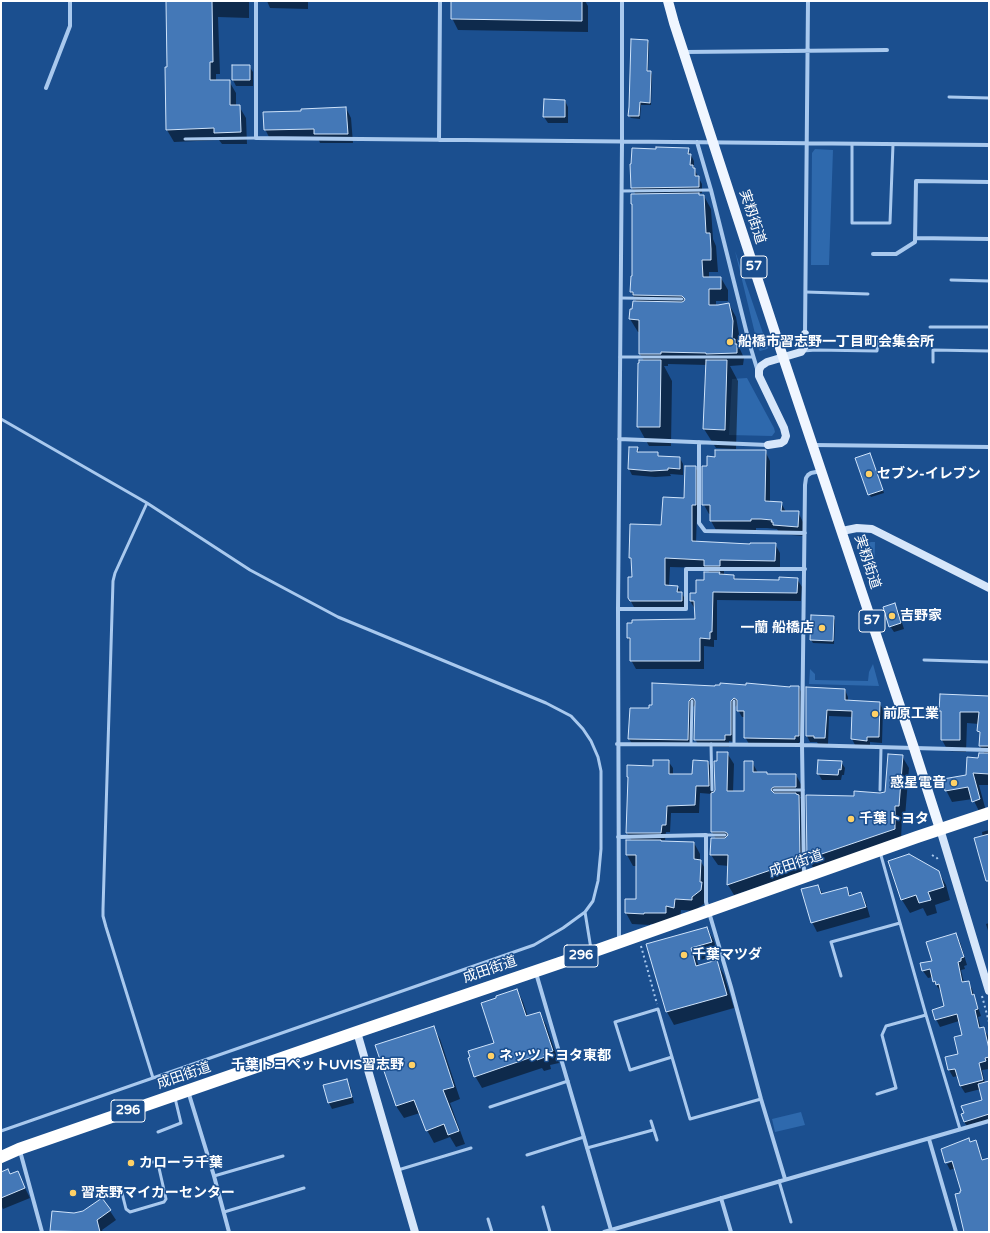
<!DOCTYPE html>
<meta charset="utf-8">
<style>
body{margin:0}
#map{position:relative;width:990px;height:1233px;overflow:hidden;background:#1b4f8f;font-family:"Varela Round",sans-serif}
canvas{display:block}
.frame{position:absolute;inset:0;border:2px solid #fff;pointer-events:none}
</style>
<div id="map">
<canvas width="990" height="1233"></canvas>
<div class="frame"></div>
</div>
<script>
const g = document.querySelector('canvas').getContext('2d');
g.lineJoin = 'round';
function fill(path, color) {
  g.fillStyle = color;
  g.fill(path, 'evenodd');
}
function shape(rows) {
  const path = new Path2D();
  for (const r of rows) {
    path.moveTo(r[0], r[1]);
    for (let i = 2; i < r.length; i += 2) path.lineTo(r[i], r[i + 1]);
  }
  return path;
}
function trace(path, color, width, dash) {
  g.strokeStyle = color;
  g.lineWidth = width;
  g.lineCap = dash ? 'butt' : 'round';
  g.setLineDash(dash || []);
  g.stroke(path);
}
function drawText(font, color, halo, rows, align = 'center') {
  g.font = font + ' "Varela Round","Noto Sans JP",sans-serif';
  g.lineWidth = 3;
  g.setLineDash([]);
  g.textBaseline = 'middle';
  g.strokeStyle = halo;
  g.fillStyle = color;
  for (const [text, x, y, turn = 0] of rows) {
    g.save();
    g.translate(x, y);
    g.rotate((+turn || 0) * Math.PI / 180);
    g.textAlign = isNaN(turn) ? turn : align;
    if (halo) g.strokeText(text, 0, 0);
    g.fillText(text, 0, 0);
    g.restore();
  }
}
const green = shape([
 [815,149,833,150,829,265,811,265,812,153],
 [735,251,768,348,767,349,760,351,759,350],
 [747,378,774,428,775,432,772,436,729,435,732,379],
 [871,542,875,542,874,581,864,553,868,543],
 [873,664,879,686,809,684,810,669,815,674,815,680,868,681,869,672],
 [801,1112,805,1125,775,1132,772,1119]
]);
const shadow = shape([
 [167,1,249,1,249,18,218,17,220,74,216,74,216,81,229,81,236,93,236,106,239,106,246,118,247,144,222,144,219,140,174,142,167,130,168,68],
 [267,1,308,1,308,9,270,8],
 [452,1,585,1,588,6,588,32,458,30,452,18],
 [647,41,649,43,648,72,651,72,652,75,651,105,641,105,640,119,631,118,629,116],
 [249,66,253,72,253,86,236,86,233,80],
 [565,101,568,107,568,123,548,123,544,117],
 [346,108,351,118,353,143,320,143,318,138,270,139,265,129,302,112],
 [688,149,694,161,694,169,702,184,702,193,698,193,699,196,704,196,711,209,713,239,716,246,718,272,709,272,709,278,721,278,728,290,728,301,716,301,716,306,729,304,736,317,739,334,739,347,744,358,743,365,730,366,738,381,736,449,716,448,704,429,707,365,668,364,668,366,664,366,672,381,671,446,649,446,638,426,644,361,640,354,640,332,638,332,630,319,637,302,631,292,633,277,636,195,632,188],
 [630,448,637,448,640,453,657,453,660,457,680,458,683,464,683,475,670,474,671,476,655,477,632,475,629,469],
 [765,451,770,461,770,502,781,503,786,512,798,512,803,522,803,536,780,534,777,529,767,528,756,528,756,530,716,530,711,521,711,514,709,514,704,505,704,467,708,467,716,458],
 [871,457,884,493,871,497,869,494],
 [695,467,700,476,700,514,697,514,696,543,751,545,775,544,780,553,780,569,724,568,724,575,734,576,736,580,780,581,797,579,802,587,801,601,717,600,717,640,714,640,714,647,704,646,704,669,636,669,631,660,631,643,628,638,696,620,695,609,690,601,697,594,710,574,707,568,670,567,669,586,677,586,687,602,687,609,634,607,629,598,633,578,632,563,630,558,662,526,685,499],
 [895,604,898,610,904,629,894,632,890,626],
 [833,617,835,620,834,644,813,643,811,640],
 [716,687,799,687,802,694,802,742,799,742,799,745,749,744,745,737,745,717,742,717,738,710,738,704,734,708,734,742,729,741,729,747,699,746,695,739,696,704,692,708,691,746,633,745,629,739,650,709],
 [807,688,845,690,848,697,848,701,879,703,883,709,882,743,870,742,870,746,855,745,852,739,853,717,829,716,828,744,818,744,817,742,810,742,807,736],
 [989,697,989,785,979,785,986,811,980,813,973,799,952,802,946,790,967,776,985,754,980,746,981,735,978,731,979,724,967,723,966,752,948,751,942,740,942,714,940,710],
 [727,753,734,764,733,792,745,792,752,762,758,773,767,773,768,775,796,775,802,786,802,797,800,797,805,806,806,871,734,895,728,885,729,866,718,865,711,855,716,839,712,832,712,794,700,793,699,813,671,813,670,832,666,832,665,840,660,840,661,842,694,843,700,854,700,860,707,872,706,891,708,894,708,901,698,908,698,911,681,910,680,919,673,917,672,924,650,924,650,925,632,924,626,913,637,900,637,866,633,866,627,855,632,841,627,833,629,779,628,776,668,761,673,768,673,775,693,775,708,762,712,769,713,794,716,791,718,762],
 [902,756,909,768,905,817,902,817,901,840,815,871,808,859,807,796,855,797,886,793],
 [841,762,845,768,844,775,842,775,841,780,822,780,818,773],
 [989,830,989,878,982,832],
 [938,871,946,885,950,900,935,905,937,913,927,916,923,908,910,913,902,900],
 [818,886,823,894,846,888,851,896,861,894,866,903,870,917,817,932,812,922],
 [989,923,989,934,986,924],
 [707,928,714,941,718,955,697,961,699,967,717,962,724,975,734,1008,674,1025,667,1012,648,945],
 [955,934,960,942,967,965,964,966,965,969,961,970,964,983,968,982,972,989,981,1016,978,1017,981,1029,983,1028,988,1036,989,1041,989,1069,982,1070,985,1083,989,1082,989,1120,967,1126,964,1122,984,1100,981,1089,965,1093,960,1085,958,1076,953,1077,949,1070,946,1058,960,1055,963,1036,959,1021,940,1027,936,1019,946,1007,941,992,934,982,933,977,928,978,923,971,922,964,933,961],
 [517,990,523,1002,528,1017,540,1013,546,1025,559,1063,550,1065,551,1069,544,1071,542,1068,482,1088,475,1076,495,1044],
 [433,1027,440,1039,460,1099,450,1103,465,1144,456,1147,450,1137,434,1143,427,1130,420,1113,404,1118,396,1106,376,1046],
 [346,1080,350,1086,354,1103,332,1109,329,1103,324,1086],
 [968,1139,971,1143,975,1142,979,1149,983,1160,989,1159,989,1232,968,1232,961,1193,962,1191,955,1168,950,1170,947,1164,957,1160],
 [17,1172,30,1198,3,1209,1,1205,1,1173,10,1175],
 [102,1200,110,1211,116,1220,102,1230,103,1232,51,1232,53,1212,74,1214,83,1212]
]);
const building = shape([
 [166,1,212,1,213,62,210,62,210,80,230,80,230,105,240,105,241,132,214,133,214,128,166,130,165,67,167,67,166,1],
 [451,1,582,1,582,21,451,19,451,1],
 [631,39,648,40,647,71,651,71,650,103,640,102,639,116,628,116,629,107,631,39],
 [232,65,250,65,250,80,232,80,232,65],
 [544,99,565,100,565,117,543,117,544,99],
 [346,107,348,134,314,134,314,129,264,130,263,112,301,111,301,109,346,107],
 [656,147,689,148,688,154,691,154,690,165,693,165,693,168,695,168,695,176,699,176,699,187,631,188,630,164,631,164,632,148,656,149,656,147],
 [699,193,699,195,704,195,706,233,710,233,711,249,711,260,702,260,703,277,721,277,721,289,709,289,709,305,718,305,729,303,733,321,732,339,735,339,735,344,737,344,737,353,706,354,706,353,661,352,661,354,639,354,639,320,629,319,630,309,632,309,633,301,682,302,684,301,685,299,682,296,633,295,633,292,630,292,631,276,632,276,632,204,631,204,631,194,699,193],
 [639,360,661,360,660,427,637,427,638,363,639,363,639,360],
 [706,360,727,360,725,430,703,429,706,360],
 [629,447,638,447,637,452,658,452,658,456,680,457,680,469,668,468,668,470,651,471,628,469,629,447],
 [715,450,766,450,765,501,782,502,781,511,799,511,798,527,773,525,773,522,771,522,772,520,761,519,751,519,751,521,710,521,710,505,702,505,702,466,707,466,707,456,715,457,715,450],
 [870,453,883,490,868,495,855,458,870,453],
 [685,466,696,466,696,505,692,505,692,541,750,544,750,543,776,543,775,561,720,560,720,566,704,566,704,560,665,558,665,585,678,586,677,592,682,592,682,601,630,601,628,598,628,577,632,577,631,558,629,558,630,524,661,525,663,497,684,498,685,466],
 [704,572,720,572,719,574,734,575,734,579,779,580,779,577,798,578,797,593,713,592,712,632,710,632,710,639,700,638,700,661,630,661,630,638,627,638,627,623,632,623,632,620,695,619,694,601,690,601,690,593,696,593,696,580,704,580,704,572],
 [895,603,901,623,889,627,883,607,895,603],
 [811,615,834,616,833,641,810,640,811,615],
 [652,683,715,686,715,685,720,685,720,683,746,685,746,683,790,687,790,686,799,686,799,736,795,736,795,739,744,738,744,711,737,711,737,700,734,698,731,701,731,735,725,735,725,740,694,740,695,701,694,699,692,698,689,701,688,740,628,739,630,708,649,708,649,705,652,705,652,683],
 [806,687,845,689,845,700,880,702,879,737,867,737,867,741,851,739,852,711,827,710,825,738,814,738,814,736,806,736,806,687],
 [940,694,989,696,989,746,979,746,980,732,977,731,979,712,960,712,960,740,941,740,941,711,939,711,940,694],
 [717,752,728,752,727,791,744,791,744,761,753,761,753,772,767,772,767,774,796,774,796,787,774,787,772,788,771,790,774,793,796,793,796,794,799,795,800,860,727,885,728,855,710,855,711,838,725,838,728,835,727,833,725,832,711,832,711,793,714,792,715,790,714,761,717,761,717,752],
 [979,753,989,753,989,774,973,773,980,799,972,802,968,787,945,791,943,779,966,775,967,757,978,758,979,753],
 [888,754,903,755,899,806,895,806,895,829,807,859,806,795,854,796,854,791,880,793,885,792,888,754],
 [653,760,669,760,669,774,692,774,693,760,708,761,709,786,696,786,695,805,667,806,666,825,662,825,661,833,626,833,628,777,627,777,627,765,653,766,653,760],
 [818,760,842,761,841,770,839,769,838,775,817,774,818,760],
 [989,834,989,881,986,881,974,838,989,834],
 [626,840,661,840,661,841,694,842,694,859,701,860,700,882,702,882,701,890,692,897,692,900,675,899,674,908,666,906,666,913,644,913,644,914,625,913,625,899,636,899,636,855,626,855,626,840],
 [909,854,939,871,944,887,928,892,931,900,919,903,916,895,901,900,888,861,909,854],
 [818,885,821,894,847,887,849,896,861,892,866,907,811,923,801,889,818,885],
 [707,927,712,942,691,948,696,966,717,960,727,995,666,1012,646,944,707,927],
 [956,933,964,957,961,958,961,961,958,962,962,982,969,981,972,995,974,994,978,1009,975,1010,979,1028,984,1027,989,1049,989,1057,985,1058,986,1061,979,1063,983,1080,960,1086,955,1069,948,1070,945,1057,958,1054,954,1037,962,1035,957,1014,935,1020,932,1010,944,1006,939,984,936,985,935,981,933,982,930,969,922,971,920,963,932,961,926,942,956,933],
 [517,989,526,1016,540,1012,553,1051,544,1054,545,1057,537,1060,535,1056,474,1077,468,1058,470,1057,468,1051,494,1043,481,1003,496,998,496,996,517,989],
 [434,1026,454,1087,443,1090,459,1131,448,1135,444,1124,426,1131,414,1100,396,1106,375,1045,434,1026],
 [347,1079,352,1097,328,1103,323,1085,347,1079],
 [989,1081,989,1114,964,1122,961,1114,964,1113,961,1106,982,1100,978,1084,989,1081],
 [969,1138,970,1142,976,1140,982,1160,989,1158,989,1232,964,1232,955,1194,960,1193,960,1191,961,1191,952,1161,945,1163,941,1149,969,1138],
 [8,1169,10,1174,18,1171,25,1188,1,1198,1,1172,8,1169],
 [102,1198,111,1210,97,1220,100,1232,50,1231,52,1211,74,1213,83,1211,102,1198]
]);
const path = shape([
 [932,855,937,858,939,861],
 [641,946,657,1004],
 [982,996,989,1022]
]);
const lane = shape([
 [949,97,989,98],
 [185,139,256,138],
 [852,144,852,223,890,223,893,144],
 [622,191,711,190],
 [951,280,989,281],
 [806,292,868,294],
 [621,298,682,299],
 [930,327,989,327],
 [803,351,816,350,877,351,878,339],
 [620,357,753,357],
 [933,362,933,350,989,351],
 [1,419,147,503,250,570,338,617,546,703,571,716,583,729,591,741,598,757,601,771,601,849,598,881,593,901,585,912,563,928,534,945,1,1131],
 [147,503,115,573,113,581,103,909,103,916,106,927,153,1078],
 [924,660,989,662],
 [691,744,692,701],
 [711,744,712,790],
 [734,744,734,701],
 [774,790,803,790],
 [880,790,881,748],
 [706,835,725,835],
 [880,852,926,1015,960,1129],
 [585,912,591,949],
 [841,976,831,942,900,923],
 [672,1057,630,1070,615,1022,658,1009,690,1119,761,1099],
 [877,1094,896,1088,882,1035,886,1026,926,1015],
 [490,1107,568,1081],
 [651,1121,657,1140],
 [158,1132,181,1123,175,1098],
 [587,1148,653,1130],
 [527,1155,584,1137],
 [398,1170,471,1148],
 [214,1176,283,1156],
 [779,1181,791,1222],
 [122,1193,126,1209,130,1212,164,1202,166,1199,159,1168,155,1162,152,1162],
 [543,1207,550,1232],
 [224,1212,304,1188],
 [488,1219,492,1232]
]);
const street = shape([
 [256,1,256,138,989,145],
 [684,52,887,50],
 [46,88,70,26,70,1],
 [439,140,440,1],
 [697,142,711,190,749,342,758,372],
 [915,238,989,239],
 [873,254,896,254,915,242,916,181,989,182],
 [805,334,808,1],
 [619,439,768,445],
 [699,442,699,523,705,531,805,533],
 [813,445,989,447],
 [618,609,686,609,686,569,805,569],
 [617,744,802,745,989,750],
 [618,837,706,835,706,902,731,987,761,1099,785,1179],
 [804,876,802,745,805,485,806,478,808,475,811,473,821,471],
 [619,942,618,609,622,142,622,1],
 [536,973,611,1230],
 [188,1091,214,1176,229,1232],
 [929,1139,956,1232],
 [20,1151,42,1232],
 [721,1198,731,1232],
 [604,1232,989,1121]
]);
const secondary = shape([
 [768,445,781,443,784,441,786,436,784,428,759,376,759,370,761,366,767,362,801,352,805,346,805,334],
 [842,531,857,528,872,529,989,588],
 [940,829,989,991],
 [357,1032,415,1232]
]);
const primary = shape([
 [668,1,674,23,783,357,914,748,940,829]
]);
const highway = shape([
 [1,1157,19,1149,357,1032,592,952,917,837,989,813]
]);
const markers = [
 [730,342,4,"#ffd166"],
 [869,474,4,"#ffd166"],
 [892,616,4,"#ffd166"],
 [822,628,4,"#ffd166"],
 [875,714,4,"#ffd166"],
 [954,783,4,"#ffd166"],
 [851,819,4,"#ffd166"],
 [684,955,4,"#ffd166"],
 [491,1056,4,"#ffd166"],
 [412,1065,4,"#ffd166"],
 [131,1163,4,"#ffd166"],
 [73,1193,4,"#ffd166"]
];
const shields = [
 [754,267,26],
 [872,621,26],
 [581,956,34],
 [128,1111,34]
];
const shieldNames = [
 ["57",754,267],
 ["57",872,621],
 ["296",581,956],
 ["296",128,1111]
];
const streetNames = [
 ["実籾街道",752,217,72],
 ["実籾街道",867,562,72],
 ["成田街道",796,864,-19],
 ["成田街道",490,970,-19],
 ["成田街道",184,1076,-19]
];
const poiNames = [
 ["船橋市習志野一丁目町会集会所",738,342],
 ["セブン-イレブン",877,474],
 ["吉野家",900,616],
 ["一蘭 船橋店",814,628,"right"],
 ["前原工業",883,714],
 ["惑星電音",946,783,"right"],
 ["千葉トヨタ",859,819],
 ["千葉マツダ",692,955],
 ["ネッツトヨタ東都",499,1056],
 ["千葉トヨペットUVIS習志野",404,1065,"right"],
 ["カローラ千葉",139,1163],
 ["習志野マイカーセンター",81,1193]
];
fill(green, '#2e69ad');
fill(shadow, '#0007');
fill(building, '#4478b7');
trace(building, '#cfe3fa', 1);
trace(path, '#a9c9ee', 2, [2, 3]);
trace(lane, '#a9c9ee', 3);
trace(street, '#a9c9ee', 4);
trace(secondary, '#d6e6fa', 8);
trace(primary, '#f0f6ff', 10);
trace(highway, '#fff', 12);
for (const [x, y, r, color] of markers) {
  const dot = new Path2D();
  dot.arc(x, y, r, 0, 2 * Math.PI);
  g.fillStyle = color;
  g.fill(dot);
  trace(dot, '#1b4f8f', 1.5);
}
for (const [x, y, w] of shields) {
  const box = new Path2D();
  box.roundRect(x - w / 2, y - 11, w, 22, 3);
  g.fillStyle = '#1b4f8f';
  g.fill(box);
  trace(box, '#fff', 1);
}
drawText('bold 13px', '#fff', null, shieldNames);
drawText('14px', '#fff', '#1b4f8f', streetNames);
drawText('bold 14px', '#fff', '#1b4f8f', poiNames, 'left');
</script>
